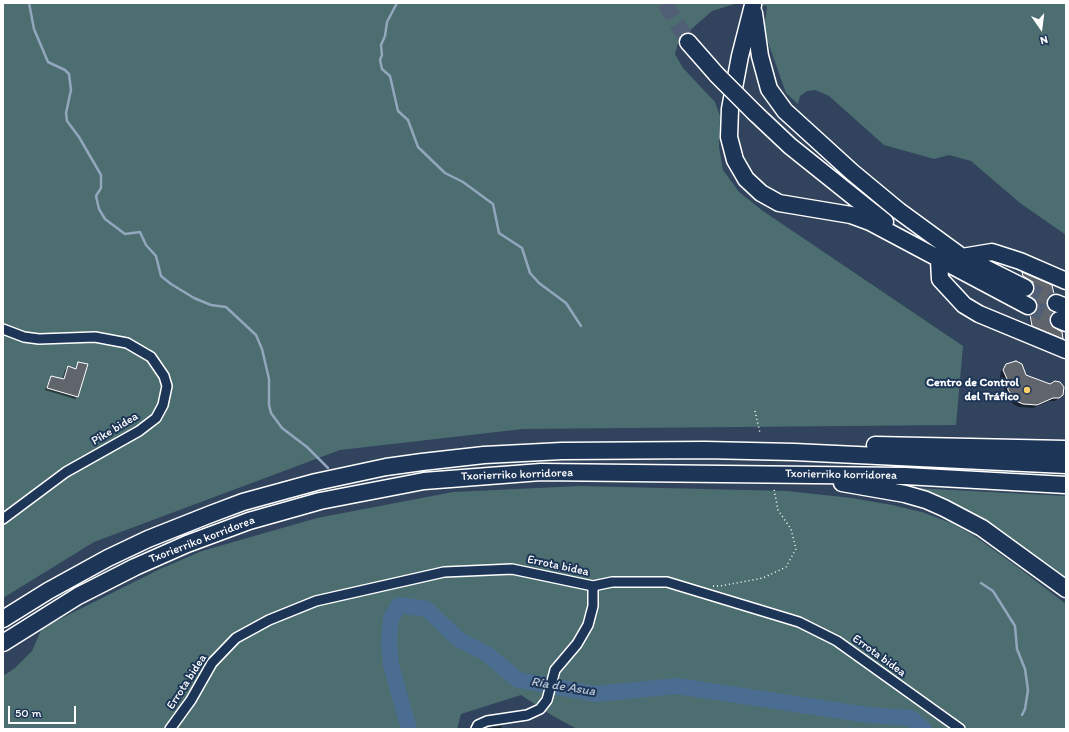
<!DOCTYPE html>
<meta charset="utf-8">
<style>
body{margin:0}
#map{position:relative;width:1069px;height:732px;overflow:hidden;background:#31435d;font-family:Itim,sans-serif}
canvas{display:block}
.frame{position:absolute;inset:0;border:4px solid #fff;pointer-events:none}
.north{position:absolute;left:1021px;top:8px;width:40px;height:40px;-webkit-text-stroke:3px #1d3557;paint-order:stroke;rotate:166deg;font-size:11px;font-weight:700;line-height:16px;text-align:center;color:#fff}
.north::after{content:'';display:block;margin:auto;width:14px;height:18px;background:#fff;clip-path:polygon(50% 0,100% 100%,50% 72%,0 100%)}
.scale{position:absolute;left:8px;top:706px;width:68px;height:18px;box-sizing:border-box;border:2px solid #fff;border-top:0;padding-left:5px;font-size:12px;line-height:14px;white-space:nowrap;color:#fff;-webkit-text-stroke:3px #1d3557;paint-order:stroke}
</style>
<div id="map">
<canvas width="1069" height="732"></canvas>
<div class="frame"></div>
<div class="north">N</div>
<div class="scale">50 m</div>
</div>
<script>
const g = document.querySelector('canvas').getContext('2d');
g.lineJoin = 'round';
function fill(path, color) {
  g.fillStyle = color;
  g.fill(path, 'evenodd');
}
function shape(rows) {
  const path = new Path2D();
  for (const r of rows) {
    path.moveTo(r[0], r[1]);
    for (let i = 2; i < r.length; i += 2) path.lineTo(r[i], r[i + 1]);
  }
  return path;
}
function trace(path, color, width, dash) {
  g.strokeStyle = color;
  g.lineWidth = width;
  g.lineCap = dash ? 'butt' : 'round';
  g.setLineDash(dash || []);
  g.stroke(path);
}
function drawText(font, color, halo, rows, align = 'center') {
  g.font = font + ' Itim,sans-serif';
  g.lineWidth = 4;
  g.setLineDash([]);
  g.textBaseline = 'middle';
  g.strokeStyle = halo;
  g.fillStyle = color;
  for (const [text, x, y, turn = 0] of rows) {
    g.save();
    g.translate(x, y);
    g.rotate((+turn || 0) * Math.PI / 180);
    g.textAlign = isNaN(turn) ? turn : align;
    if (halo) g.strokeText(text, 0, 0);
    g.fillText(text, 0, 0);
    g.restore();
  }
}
const green = shape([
 [3,3,1066,3,1066,235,1020,203,971,161,949,155,934,159,884,145,829,96,815,90,807,91,800,96,798,104,786,93,764,31,767,6,738,3,712,11,679,40,675,54,683,68,715,102,720,116,719,147,723,170,739,192,763,211,963,346,956,425,523,429,340,450,94,542,3,598],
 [580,486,787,491,852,498,892,505,922,512,951,523,973,535,1019,568,1066,604,1066,729,577,729,553,716,521,695,461,714,457,729,3,729,3,676,15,668,32,651,42,628,160,569,202,551,317,518,453,492],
 [895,487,1066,496,1066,579,1057,577,1018,544,964,509,938,498]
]);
const shadow = shape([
 [1022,273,1051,286,1046,304,1049,316,1049,322,1062,339,1031,326,1029,317,1036,312,1037,308,1035,302,1030,298,1033,295,1034,288,1032,283,1022,277],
 [1016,362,1025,375,1059,398,1055,401,1049,401,1033,408,1019,407,1013,404,1005,394,1004,383,1000,377,1001,371,1010,363],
 [79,363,77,397,75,399,45,390,51,377,62,380,65,370,68,367,75,369],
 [501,726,502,729,490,729,491,727]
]);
const stream = shape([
 [29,3,34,29,48,62,65,70,69,74,71,90,66,113,67,121,79,137,101,175,101,188,96,196,99,209,105,219,125,234,140,232,146,245,156,256,161,276,171,284,194,298,211,305,226,307,256,335,262,349,269,379,269,405,271,413,282,428,307,447,328,468],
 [397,3,387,22,385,36,381,45,382,55,380,60,382,69,390,76,398,111,408,120,418,147,445,173,463,182,493,204,499,233,522,248,530,273,539,283,566,303,581,326],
 [981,583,993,591,1015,626,1017,649,1025,669,1028,690,1025,709,1022,715]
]);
const river = shape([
 [409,729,391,665,389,641,391,618,399,605,427,609,458,639,487,654,518,680,595,694,677,686,868,715,911,718,924,729]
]);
const building = shape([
 [1022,272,1052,285,1054,294,1047,299,1047,304,1049,309,1054,312,1050,317,1050,322,1052,326,1062,332,1063,339,1032,326,1030,315,1036,311,1037,306,1036,301,1030,296,1033,293,1034,287,1033,282,1023,276,1022,272],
 [1016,361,1022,364,1026,375,1050,384,1055,381,1060,382,1064,387,1063,395,1059,398,1053,398,1037,405,1023,404,1016,401,1008,390,1007,379,1003,370,1006,364,1016,361],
 [78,362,88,364,78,397,47,388,51,376,64,379,68,366,76,369,78,362]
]);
const highwayTunnel = shape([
 [665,3,688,42],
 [1025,288,1056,303],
 [1028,306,1059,320]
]);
const path = shape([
 [755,411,760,433],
 [713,586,720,586,763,578,786,567,796,549,791,529,778,510,774,489]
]);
const street = shape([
 [3,329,24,337,39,339,95,337,127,343,151,357,164,376,167,386,163,405,156,418,139,431,66,472,3,519],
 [170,729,191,700,212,663,236,638,269,620,316,601,444,572,512,569,593,586,612,582,667,582,799,622,837,641,960,729],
 [476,729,478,725,487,721,527,715,540,709,547,700,555,670,577,644,588,625,593,606,593,586]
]);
const highway = shape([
 [753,5,740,56,730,109,729,137,735,160,746,179,761,193,779,203,851,215,870,222,1028,306],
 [754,13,760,56,769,89,785,111,852,172,899,211,962,257,992,252,1020,261,1066,281],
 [688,42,717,75],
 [755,113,790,146,885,222],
 [961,256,1025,288],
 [939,260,940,279,964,305,979,314,1066,350],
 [1056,303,1066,307],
 [1059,320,1066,323],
 [875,445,1066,449],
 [842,483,905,494,926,500,944,508,982,528,1066,589],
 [3,619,48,591,108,558,148,539,211,514,243,502,316,482,386,467,422,462,484,455,562,451,705,450,794,452,1066,465],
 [3,643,78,596,135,567,187,544,249,521,320,501,424,481,541,472,905,476,1066,485]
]);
const highwayBridge = shape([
 [717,75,755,113]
]);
const markers = [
 [1027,390,4,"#ffd166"]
];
const poiNames = [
 ["Centro de Control",1019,383],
 ["del Tráfico",1019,397]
];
const streetNames = [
 ["Pike bidea",115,429,-31],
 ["Txorierriko korridorea",517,475,-2],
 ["Txorierriko korridorea",841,475,1],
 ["Txorierriko korridorea",202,540,-21],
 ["Errota bidea",558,566,12],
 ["Errota bidea",879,656,36],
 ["Errota bidea",187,682,-57]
];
const waterNames = [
 ["Ría de Asua",563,687,9]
];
fill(green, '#4c6e70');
fill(shadow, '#0007');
trace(stream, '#92a7bd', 2.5);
trace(river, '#4a6d91', 16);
fill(building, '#60646b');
trace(building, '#fff', 1);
trace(highwayTunnel, '#505f75', 16, [16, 8]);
trace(street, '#fff', 12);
trace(highway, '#fff', 19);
trace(path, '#fff', 1.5, [1, 3]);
trace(street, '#1d3557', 9);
trace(highway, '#1d3557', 16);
trace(highwayBridge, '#fff', 19, []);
trace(highwayBridge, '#1d3557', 16);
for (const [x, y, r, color] of markers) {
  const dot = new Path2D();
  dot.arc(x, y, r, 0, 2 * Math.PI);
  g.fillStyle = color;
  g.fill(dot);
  trace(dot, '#1d3557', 1.5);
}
drawText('bold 12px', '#fff', '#1d3557', poiNames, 'right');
drawText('12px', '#fff', '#1d3557', streetNames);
drawText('italic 13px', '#b7c5d3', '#1d3557', waterNames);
</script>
